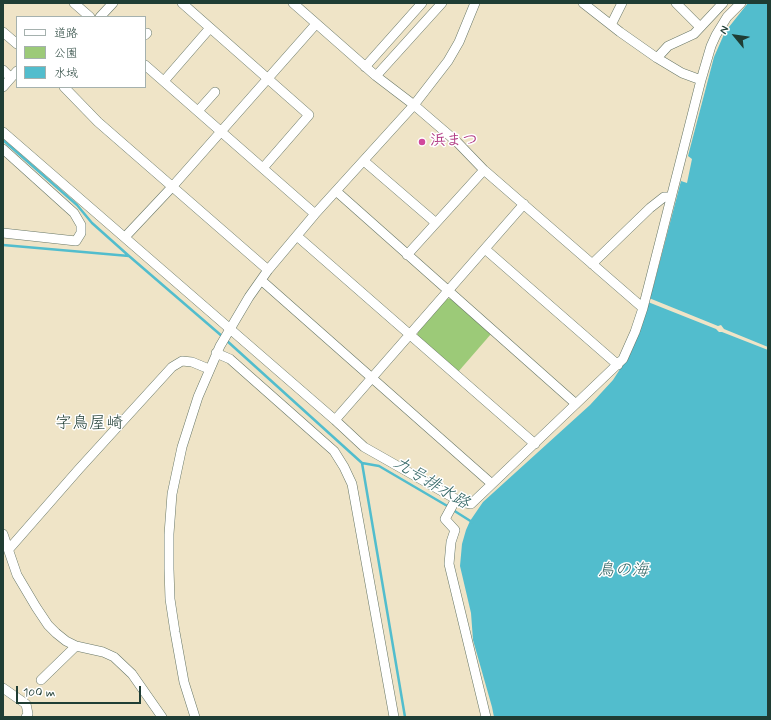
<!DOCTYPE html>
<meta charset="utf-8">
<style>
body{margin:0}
#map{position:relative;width:771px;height:720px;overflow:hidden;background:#efe4c7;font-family:Mynerve,"Klee One",sans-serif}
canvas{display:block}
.frame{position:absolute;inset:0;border:4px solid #1f3d34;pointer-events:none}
.legend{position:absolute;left:16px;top:16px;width:130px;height:72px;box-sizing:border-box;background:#fff;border:1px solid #a5b1ae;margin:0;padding:5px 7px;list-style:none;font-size:12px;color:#1f3d34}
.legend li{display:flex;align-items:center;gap:8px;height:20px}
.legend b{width:20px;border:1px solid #a5b1ae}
.north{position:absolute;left:715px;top:16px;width:40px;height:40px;-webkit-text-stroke:3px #fff;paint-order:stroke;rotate:299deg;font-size:11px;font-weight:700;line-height:16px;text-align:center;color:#1f3d34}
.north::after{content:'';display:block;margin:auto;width:14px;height:18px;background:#1f3d34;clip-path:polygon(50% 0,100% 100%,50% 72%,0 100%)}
.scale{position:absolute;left:16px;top:686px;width:125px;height:18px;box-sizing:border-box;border:2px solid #1f3d34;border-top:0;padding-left:5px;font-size:12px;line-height:14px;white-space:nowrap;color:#1f3d34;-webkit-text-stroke:3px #fff;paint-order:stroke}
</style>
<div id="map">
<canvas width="771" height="720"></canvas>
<div class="frame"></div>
<ul class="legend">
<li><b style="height:5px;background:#fff"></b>道路</li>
<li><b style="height:11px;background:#9cca78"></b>公園</li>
<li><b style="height:11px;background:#52bdcd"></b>水域</li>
</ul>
<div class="north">N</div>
<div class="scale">100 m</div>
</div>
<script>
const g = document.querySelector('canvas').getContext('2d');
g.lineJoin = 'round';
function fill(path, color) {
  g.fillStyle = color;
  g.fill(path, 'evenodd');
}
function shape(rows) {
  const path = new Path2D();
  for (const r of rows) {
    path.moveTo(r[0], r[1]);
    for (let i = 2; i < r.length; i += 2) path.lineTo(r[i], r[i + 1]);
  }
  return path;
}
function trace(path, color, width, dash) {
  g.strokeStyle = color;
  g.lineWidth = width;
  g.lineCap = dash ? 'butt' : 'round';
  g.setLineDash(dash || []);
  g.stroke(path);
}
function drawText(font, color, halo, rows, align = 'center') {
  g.font = font + ' Mynerve,"Klee One",sans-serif';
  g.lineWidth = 3;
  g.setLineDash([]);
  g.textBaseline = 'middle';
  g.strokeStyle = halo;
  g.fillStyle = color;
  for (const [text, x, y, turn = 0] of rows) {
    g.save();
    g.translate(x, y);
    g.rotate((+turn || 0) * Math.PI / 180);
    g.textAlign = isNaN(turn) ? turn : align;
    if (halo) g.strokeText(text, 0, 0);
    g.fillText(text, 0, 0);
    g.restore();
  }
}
const green = shape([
 [445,298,451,299,491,334,458,372,417,336,418,332]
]);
const water = shape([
 [748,3,768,3,768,717,494,717,492,707,473,640,471,613,460,566,462,544,466,530,470,521,483,502,590,405,613,380,631,352,641,328,654,284,681,181,687,183,692,159,688,156,714,57,725,32]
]);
const pier = shape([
 [649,298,718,326,721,325,724,329,768,347,768,350,722,332,719,332,716,329,648,302]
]);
const stream = shape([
 [3,140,77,205,92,223,129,256],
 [3,245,129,256,223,337],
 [226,340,362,463,379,466,449,507],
 [362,463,405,717],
 [453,510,472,522]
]);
const minor = shape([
 [74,3,90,17],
 [182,3,309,115,263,168],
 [293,3,376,76,414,105,457,142,484,170,643,308],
 [583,3,620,32,657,58,682,73,701,80],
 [676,3,700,27],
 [100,17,113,3],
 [611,25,622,3],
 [3,32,17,44],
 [145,35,147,33],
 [657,58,668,46,694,34,723,3],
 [145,65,315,214],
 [365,67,422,3],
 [3,70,11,78],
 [376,76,442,3],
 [164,81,210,28],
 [3,87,17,71],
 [64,87,98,122,268,270],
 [198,111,215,92],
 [3,132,335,420,364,447,461,502,471,504,623,359,635,332,643,308,701,80,711,46,716,35,727,17,741,3],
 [3,149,74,213,81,225,81,233,76,241,3,233],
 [364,161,436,223],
 [336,191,576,404],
 [297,236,535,444],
 [125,237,172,187,316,24],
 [485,249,618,365],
 [407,255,484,170],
 [592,264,650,208,664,197,671,197],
 [261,280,492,484],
 [216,353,230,359,334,451,344,467,352,484,394,717],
 [335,420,524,204],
 [456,499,445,519,455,530,451,542,449,564,486,717],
 [3,534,17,575,36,607,48,625,56,633,66,641,76,646,103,652,114,657,132,674,162,717],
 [9,549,79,469,172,367,182,361,192,362,209,369],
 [41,680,76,646],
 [3,688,26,704,28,714,26,717],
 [195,717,184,682,175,632,170,599,169,569,169,534,172,494,182,447,198,397,220,346,249,297,268,270,315,214,414,105,448,61,459,42,475,3]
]);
const markers = [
 [422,142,4,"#d1479c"]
];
const hotelNames = [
 ["浜まつ",430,142]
];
const neighbourhoodNames = [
 ["字鳥屋崎",89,424]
];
const waterNames = [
 ["九号排水路",431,484,31],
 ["鳥の海",623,571]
];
fill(green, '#9cca78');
fill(water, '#52bdcd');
fill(pier, '#efe4c7');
trace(stream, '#52bdcd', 2.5);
trace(minor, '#687767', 10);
trace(minor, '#fff', 9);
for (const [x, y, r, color] of markers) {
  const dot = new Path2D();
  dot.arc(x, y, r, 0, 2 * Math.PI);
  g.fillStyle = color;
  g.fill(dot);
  trace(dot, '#fff', 1.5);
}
drawText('bold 16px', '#b23c85', '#fff', hotelNames, 'left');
drawText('17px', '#1f3d34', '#fff', neighbourhoodNames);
drawText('italic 17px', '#2e6362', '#fff', waterNames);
</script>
